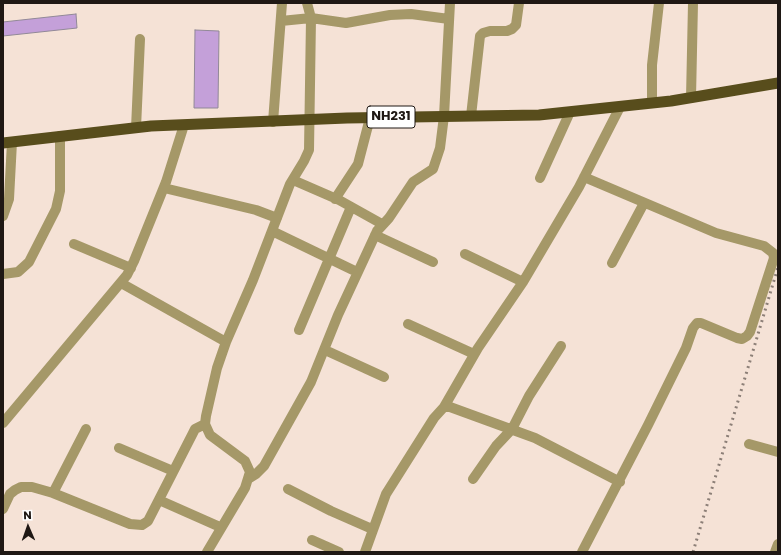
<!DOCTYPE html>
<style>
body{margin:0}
#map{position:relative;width:781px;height:555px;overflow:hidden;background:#f5e2d6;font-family:Poppins,sans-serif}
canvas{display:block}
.frame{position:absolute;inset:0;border:4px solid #1f1814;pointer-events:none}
.north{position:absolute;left:8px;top:507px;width:40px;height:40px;-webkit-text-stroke:3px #fff;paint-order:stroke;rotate:358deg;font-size:11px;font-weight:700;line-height:16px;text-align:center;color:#1f1814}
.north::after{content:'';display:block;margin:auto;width:14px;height:18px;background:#1f1814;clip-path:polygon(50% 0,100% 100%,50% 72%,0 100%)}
</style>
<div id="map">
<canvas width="781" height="555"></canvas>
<div class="frame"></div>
<div class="north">N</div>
</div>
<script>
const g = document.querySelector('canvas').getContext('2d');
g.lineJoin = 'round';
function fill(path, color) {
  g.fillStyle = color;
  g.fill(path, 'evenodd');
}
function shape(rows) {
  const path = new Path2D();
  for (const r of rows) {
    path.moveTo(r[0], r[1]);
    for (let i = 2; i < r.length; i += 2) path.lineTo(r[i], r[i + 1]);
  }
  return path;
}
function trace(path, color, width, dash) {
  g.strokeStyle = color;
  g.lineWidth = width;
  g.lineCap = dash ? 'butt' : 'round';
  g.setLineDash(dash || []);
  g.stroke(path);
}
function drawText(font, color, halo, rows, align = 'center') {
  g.font = font + ' Poppins,sans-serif';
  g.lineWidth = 3;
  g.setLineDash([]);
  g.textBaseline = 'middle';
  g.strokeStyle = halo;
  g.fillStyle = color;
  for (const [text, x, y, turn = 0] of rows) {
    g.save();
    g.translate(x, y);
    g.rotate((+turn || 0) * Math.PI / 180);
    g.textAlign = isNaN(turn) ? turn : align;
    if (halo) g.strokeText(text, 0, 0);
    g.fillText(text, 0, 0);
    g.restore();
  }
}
const building = shape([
 [76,14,77,28,3,36,3,22,76,14],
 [195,30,219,31,218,108,194,108,195,30]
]);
const minor = shape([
 [281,21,311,18,346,23,390,15,411,14,449,19],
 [691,98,693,3],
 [652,103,652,65,659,3],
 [471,116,480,36,483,33,490,31,507,31,512,29,516,25,519,3],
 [273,122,282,3],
 [136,128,140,39],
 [540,178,570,112],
 [293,180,339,200,382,224],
 [164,188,256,210,277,218],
 [335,199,358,164,370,118],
 [3,216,9,199,12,142],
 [272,231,357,272],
 [375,235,433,262],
 [74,244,131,268],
 [465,254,523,282],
 [612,263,644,203],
 [3,274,18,272,29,262,56,209,60,191,60,136],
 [121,283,226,342],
 [408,324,474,354],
 [299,330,351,207],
 [325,350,384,377],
 [444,407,478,348,523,282,579,187,620,107],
 [3,423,127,275,134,261,166,182,184,125],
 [749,444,778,452],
 [119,448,173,471],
 [248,479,256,474,264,466,311,382,338,315,377,231,389,218,413,182,433,169,440,148,444,116,450,3],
 [473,479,496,446,512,429,529,396,561,346],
 [288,489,331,511,372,529],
 [53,493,86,429],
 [159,500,220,527],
 [3,509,10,494,15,490,21,487,32,487,53,493,130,524,142,525,148,521,193,433,195,429,205,424],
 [312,540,339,552],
 [207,552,245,488,250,472,245,461,210,435,205,424,206,416,217,368,226,342,253,280,290,184,304,161,309,150,311,18,307,3],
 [365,552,386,494,434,418,444,407,450,407,535,438,620,482],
 [582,552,648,425,686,348,693,328,697,323,701,323,737,338,742,339,747,336,750,332,774,258,773,253,764,246,716,233,584,177],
 [775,552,778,544]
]);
const trunk = shape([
 [3,143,151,126,347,118,539,115,671,101,778,83]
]);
const rail = shape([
 [693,552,778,267]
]);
const shields = [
 [391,117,48]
];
const shieldNames = [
 ["NH231",391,117]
];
fill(building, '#c4a0d9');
trace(building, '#918897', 1);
trace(minor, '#a59868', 10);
trace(trunk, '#584d1c', 11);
trace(rail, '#8c7f77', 3, [2, 4]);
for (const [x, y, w] of shields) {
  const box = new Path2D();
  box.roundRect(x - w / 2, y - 11, w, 22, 3);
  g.fillStyle = '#fff';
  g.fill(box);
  trace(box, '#1f1814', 1);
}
drawText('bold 13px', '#1f1814', null, shieldNames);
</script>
